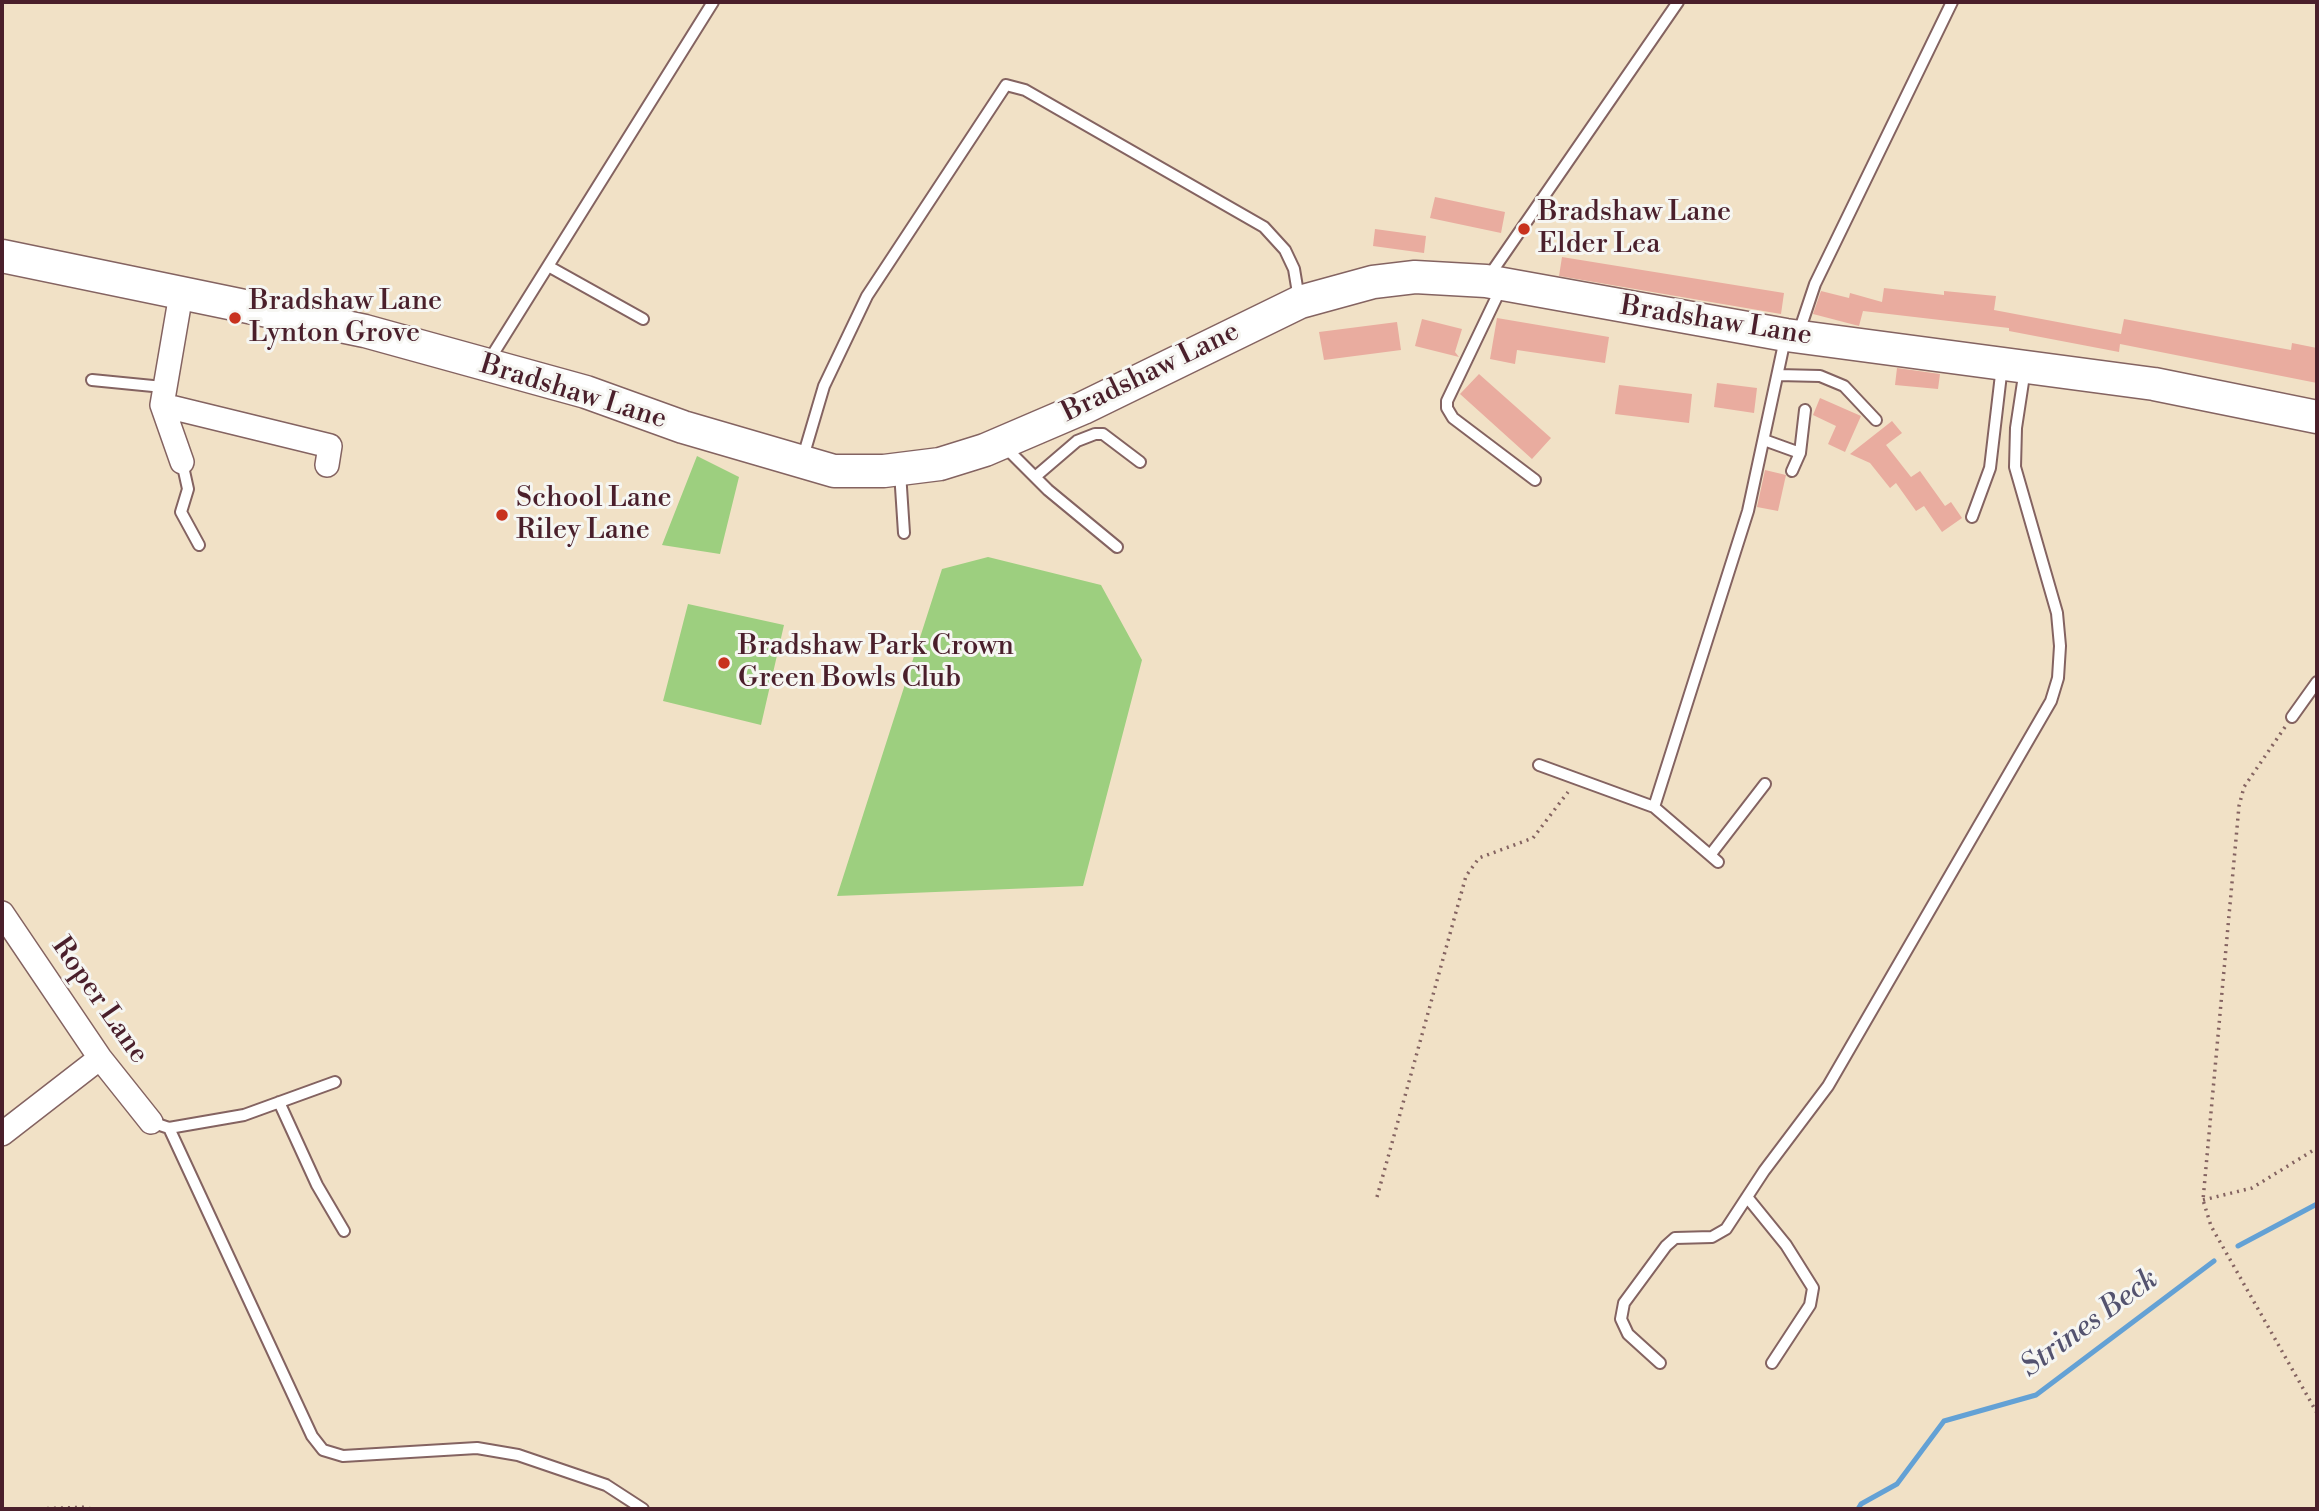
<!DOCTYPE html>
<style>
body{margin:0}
#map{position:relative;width:2319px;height:1511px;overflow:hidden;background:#f1e1c6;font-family:"Libre Bodoni",serif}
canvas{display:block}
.frame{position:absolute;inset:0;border:4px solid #4a1f2b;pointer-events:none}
</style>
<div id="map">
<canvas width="2319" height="1511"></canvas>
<div class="frame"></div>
</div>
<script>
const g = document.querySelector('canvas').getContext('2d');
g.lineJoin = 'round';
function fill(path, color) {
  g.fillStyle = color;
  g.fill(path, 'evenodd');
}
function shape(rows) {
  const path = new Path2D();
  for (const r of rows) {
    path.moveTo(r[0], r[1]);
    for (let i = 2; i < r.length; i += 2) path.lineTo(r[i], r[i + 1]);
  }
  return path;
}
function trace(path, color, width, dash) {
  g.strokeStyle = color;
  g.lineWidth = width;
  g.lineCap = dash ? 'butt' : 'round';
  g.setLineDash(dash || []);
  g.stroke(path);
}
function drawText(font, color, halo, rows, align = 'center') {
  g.font = font + ' "Libre Bodoni",serif';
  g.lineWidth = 6;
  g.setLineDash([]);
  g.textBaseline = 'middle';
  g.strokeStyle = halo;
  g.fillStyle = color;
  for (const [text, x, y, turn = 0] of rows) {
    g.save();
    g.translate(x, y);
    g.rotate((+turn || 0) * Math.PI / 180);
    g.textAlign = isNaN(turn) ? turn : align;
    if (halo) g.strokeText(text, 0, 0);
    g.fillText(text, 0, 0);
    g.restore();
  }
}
const green = shape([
 [697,456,739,477,720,554,662,545],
 [988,557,1101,585,1142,660,1083,886,837,896,942,569],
 [688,604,784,625,761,725,663,701]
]);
const stream = shape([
 [2238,1246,2317,1204],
 [1858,1509,1861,1504,1897,1484,1944,1421,2036,1395,2214,1261]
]);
const building = shape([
 [1435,197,1505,212,1501,233,1430,218],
 [1375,229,1426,236,1424,253,1373,246],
 [1562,257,1784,293,1781,314,1559,276],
 [1884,288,1944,295,1944,291,1996,296,1994,310,2121,334,2124,319,2291,350,2292,343,2317,348,2317,383,2120,344,2119,352,2009,331,2009,328,1863,311,1859,326,1813,314,1821,291,1849,298,1850,293,1882,302],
 [1497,318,1609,337,1605,363,1517,350,1515,364,1490,359],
 [1422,319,1462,329,1455,352,1459,357,1415,346],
 [1397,322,1401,350,1324,360,1319,332],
 [1897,368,1940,374,1938,389,1895,385],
 [1479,374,1551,438,1532,459,1460,394],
 [1717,383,1757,388,1754,413,1714,407],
 [1619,385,1692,394,1689,423,1615,414],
 [1820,398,1861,416,1845,452,1828,444,1836,426,1813,415],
 [1892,421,1902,433,1886,445,1911,477,1920,471,1945,506,1951,502,1962,518,1942,532,1924,506,1916,511,1896,483,1890,488,1870,463,1850,454],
 [1765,470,1786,475,1778,511,1757,507]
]);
const path = shape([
 [2285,727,2244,787,2239,806,2203,1200,2211,1226,2317,1413],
 [1377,1197,1466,876,1479,858,1533,838,1568,792],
 [2203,1200,2252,1188,2317,1148],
 [33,1509,88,1507,90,1509]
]);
const lane = shape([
 [548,266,643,319],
 [1489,276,1678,2],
 [1501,288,1447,401,1447,408,1453,418,1535,480],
 [1799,332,1815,284,1952,2],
 [488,362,713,2],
 [1778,375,1820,376,1844,386,1876,420],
 [92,380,163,387],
 [1764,440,1800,453],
 [1003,445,1048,490,1117,547],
 [803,457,824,386,867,296,1006,85,1025,90,1264,227,1285,250,1294,269,1299,299],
 [182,462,188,489,181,512,199,545],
 [1792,471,1800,453,1805,410],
 [900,472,904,533],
 [1035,477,1077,441,1095,434,1103,434,1140,462],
 [1972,517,1990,468,2002,366],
 [2292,717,2317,682],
 [1539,765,1654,807,1718,862],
 [1654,807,1748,511,1785,339],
 [1711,854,1765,784],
 [279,1102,317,1185,344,1231],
 [151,1122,169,1128,312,1436,323,1450,343,1456,477,1448,518,1455,606,1485,643,1509],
 [169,1128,244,1115,335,1082],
 [1747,1197,1786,1245,1813,1288,1810,1305,1772,1363],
 [1660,1363,1628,1334,1621,1319,1624,1303,1666,1246,1675,1238,1712,1237,1726,1229,1764,1171,1828,1086,2051,701,2058,678,2060,646,2057,613,2015,467,2016,428,2025,369]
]);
const street = shape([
 [181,294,162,405,330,446,327,465],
 [162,405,182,462],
 [2,913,100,1058,151,1122],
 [2,1134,100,1058]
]);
const secondary = shape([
 [2,256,365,331,586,392,683,427,834,471,884,471,940,464,985,450,1083,408,1300,302,1373,282,1415,277,1486,281,1786,335,2154,384,2317,417]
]);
const markers = [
 [1524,229,7,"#c8321e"],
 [235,318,7,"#c8321e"],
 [502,515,7,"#c8321e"],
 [724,663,7,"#c8321e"]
];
const poiNames = [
 ["Bradshaw Lane",1538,213],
 ["Elder Lea",1538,245],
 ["Bradshaw Lane",249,302],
 ["Lynton Grove",249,334],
 ["School Lane",516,499],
 ["Riley Lane",516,531],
 ["Bradshaw Park Crown",738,647],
 ["Green Bowls Club",738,679]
];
const streetNames = [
 ["Bradshaw Lane",1716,322,9],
 ["Bradshaw Lane",1151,373,-26],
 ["Bradshaw Lane",573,393,17],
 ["Roper Lane",99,1001,55]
];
const waterNames = [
 ["Strines Beck",2090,1324,-36]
];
fill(green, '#9dcf7f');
trace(stream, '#63a1d5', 5);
fill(building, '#e9ac9f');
trace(lane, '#846361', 14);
trace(street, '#846361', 26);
trace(secondary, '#846361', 35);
trace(path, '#846361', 3.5, [2, 5]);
trace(lane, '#fff', 10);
trace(street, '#fff', 23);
trace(secondary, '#fff', 32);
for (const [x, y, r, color] of markers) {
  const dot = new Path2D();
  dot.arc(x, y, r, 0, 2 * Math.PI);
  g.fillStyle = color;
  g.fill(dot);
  trace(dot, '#f6f6f2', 2.5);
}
drawText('28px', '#4a1f2b', '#f6f6f2', poiNames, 'left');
drawText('28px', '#4a1f2b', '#f6f6f2', streetNames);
drawText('italic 30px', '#54536f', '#f6f6f2', waterNames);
</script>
